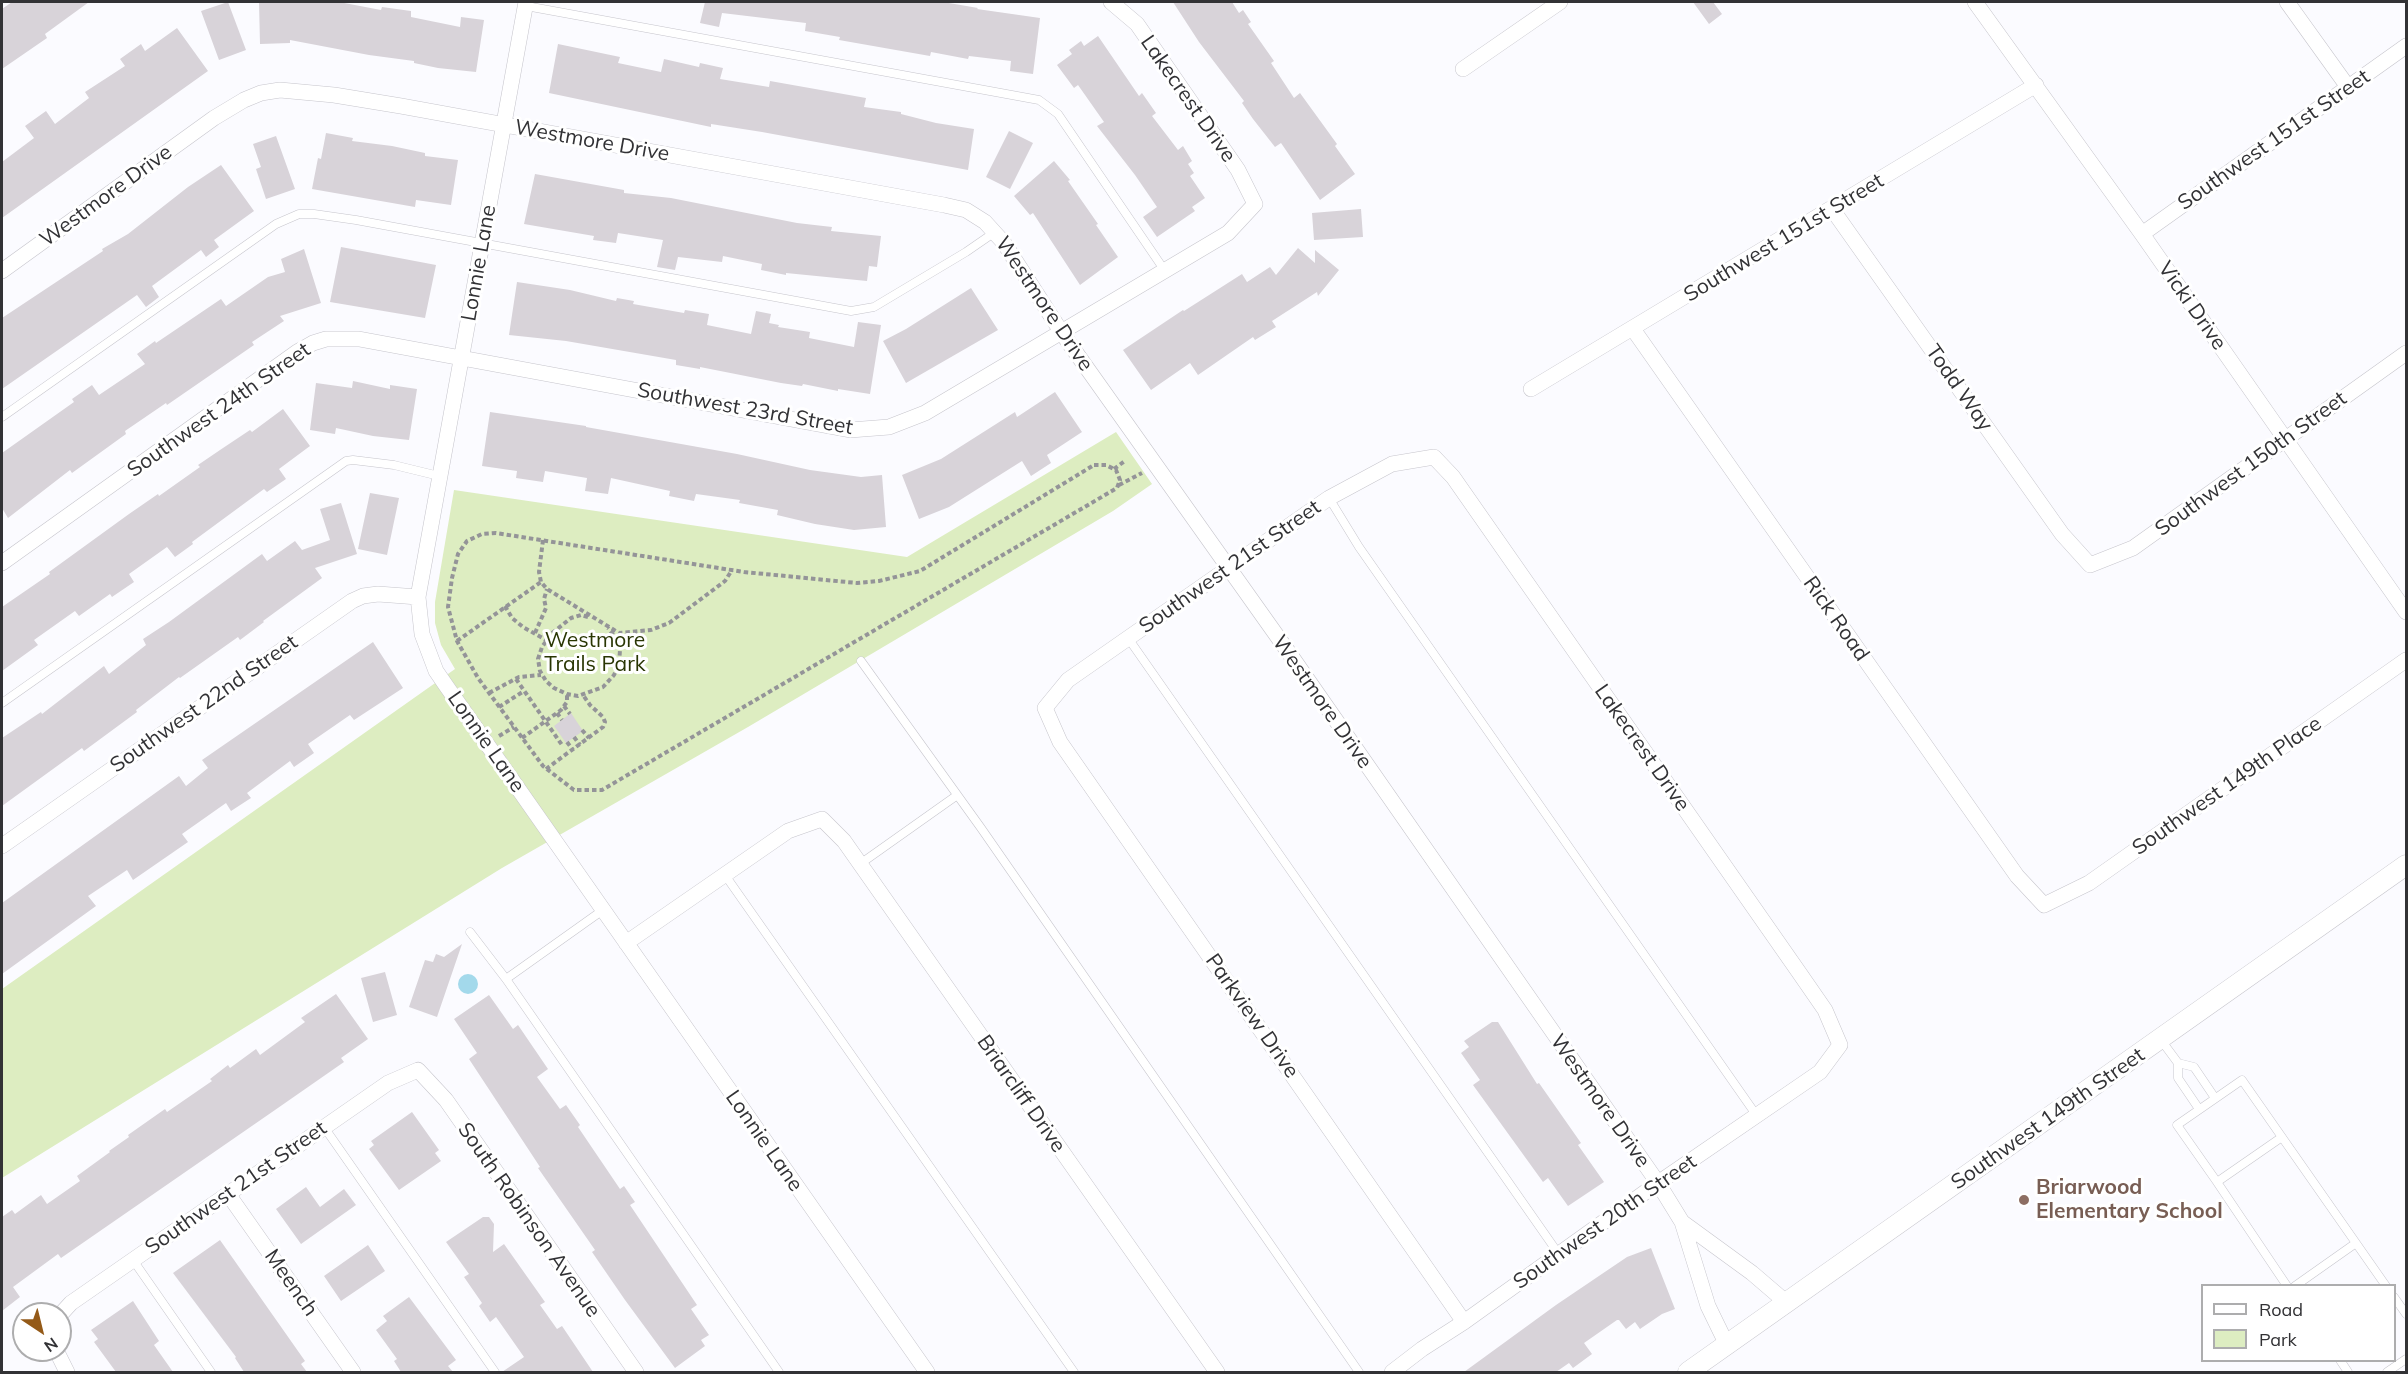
<!DOCTYPE html>
<style>
body{margin:0}
#map{position:relative;width:2408px;height:1374px;overflow:hidden;background:#fbfbff;font-family:Mulish,sans-serif}
canvas{display:block}
.frame{position:absolute;inset:0;border:3px solid #323235;pointer-events:none}
.legend{position:absolute;left:2201px;top:1284px;width:195px;height:78px;box-sizing:border-box;background:#fff;border:2px solid #adadae;margin:0;padding:8px 10px;list-style:none;font-size:18px;color:#323235}
.legend li{display:flex;align-items:center;gap:12px;height:30px}
.legend b{width:30px;border:2px solid #adadae}
.north{position:absolute;left:12px;top:1302px;width:60px;height:60px;box-sizing:border-box;background:#fff;border:2px solid #adadae;border-radius:50%;rotate:145deg;font-size:16px;font-weight:700;line-height:24px;text-align:center;color:#323235}
.north::after{content:'';display:block;margin:auto;width:21px;height:27px;background:#945a18;clip-path:polygon(50% 0,100% 100%,50% 72%,0 100%)}
</style>
<div id="map">
<canvas width="2408" height="1374"></canvas>
<div class="frame"></div>
<ul class="legend">
<li><b style="height:8px;background:#fff"></b>Road</li>
<li><b style="height:16px;background:#ddedc1"></b>Park</li>
</ul>
<div class="north">N</div>
</div>
<script>
const g = document.querySelector('canvas').getContext('2d');
g.lineJoin = 'round';
function fill(path, color) {
  g.fillStyle = color;
  g.fill(path, 'evenodd');
}
function shape(rows) {
  const path = new Path2D();
  for (const r of rows) {
    if (r.length === 3) {
      path.moveTo(r[0] + r[2], r[1]);
      path.arc(r[0], r[1], r[2], 0, 2 * Math.PI);
      continue;
    }
    path.moveTo(r[0], r[1]);
    for (let i = 2; i < r.length; i += 2) path.lineTo(r[i], r[i + 1]);
  }
  return path;
}
function trace(path, color, width, dash) {
  g.strokeStyle = color;
  g.lineWidth = width;
  g.lineCap = dash ? 'butt' : 'round';
  g.setLineDash(dash || []);
  g.stroke(path);
}
function drawText(font, color, halo, rows, align = 'center') {
  g.font = font + ' Mulish,sans-serif';
  g.lineWidth = 6;
  g.setLineDash([]);
  g.textBaseline = 'middle';
  g.strokeStyle = halo;
  g.fillStyle = color;
  for (const [text, x, y, turn = 0] of rows) {
    g.save();
    g.translate(x, y);
    g.rotate((+turn || 0) * Math.PI / 180);
    g.textAlign = isNaN(turn) ? turn : align;
    if (halo) g.strokeText(text, 0, 0);
    g.fillText(text, 0, 0);
    g.restore();
  }
}
const green = shape([
 [1116,432,1152,484,1113,511,748,727,502,868,2,1178,2,989,455,669,441,645,435,623,435,602,454,490,907,557]
]);
const water = shape([
 [468,984,10]
]);
const building = shape([
 [12,2,89,2,45,34,47,38,2,69,2,9],
 [228,2,246,50,219,60,201,11],
 [259,2,339,2,381,10,382,7,411,11,411,17,460,27,461,17,484,20,476,72,438,68,414,63,414,61,369,55,290,40,290,43,260,44],
 [705,2,943,2,978,8,977,9,1040,18,1033,74,1010,71,1011,61,969,56,968,59,931,52,930,56,839,40,840,37,805,31,806,23,722,13,719,27,700,23],
 [1173,2,1232,2,1239,13,1243,10,1251,22,1248,24,1274,61,1271,63,1294,98,1300,93,1337,144,1335,146,1355,174,1320,200,1281,143,1275,147,1253,119,1242,103,1244,101,1199,42],
 [1693,2,1713,2,1722,14,1709,24],
 [177,28,208,71,2,218,2,162,34,138,25,126,46,111,55,124,89,98,85,92,125,66,120,59,141,44,145,51],
 [1098,36,1139,96,1142,93,1156,113,1152,116,1178,150,1183,146,1192,161,1188,164,1194,173,1190,176,1205,198,1192,207,1195,211,1157,237,1143,217,1157,207,1135,175,1097,126,1104,122,1078,85,1074,88,1057,65,1072,54,1069,50,1081,41,1084,46],
 [558,44,620,57,618,63,661,72,664,59,699,67,700,63,723,68,720,79,769,87,770,81,866,98,864,107,901,112,901,114,936,123,974,129,968,170,762,132,711,124,711,127,549,93],
 [1009,131,1033,143,1010,189,986,177],
 [326,133,353,138,352,141,392,146,425,153,425,156,458,160,451,205,416,200,415,207,312,189,318,158,321,159],
 [276,136,295,189,266,199,256,169,261,167,253,144],
 [1054,161,1070,180,1068,181,1098,224,1096,225,1118,257,1080,285,1033,213,1030,215,1014,196],
 [221,165,254,211,214,240,219,247,206,257,201,250,152,286,159,297,146,307,137,295,2,389,2,318,103,251,102,249,128,234,188,187],
 [535,174,624,190,624,193,671,198,797,223,832,227,831,231,881,236,877,267,869,266,867,281,786,273,786,275,761,270,762,264,723,256,722,262,678,257,675,270,657,267,663,240,618,233,616,243,593,240,594,236,524,224],
 [1361,209,1363,237,1314,240,1312,213],
 [341,247,436,265,425,318,330,302],
 [1298,248,1315,263,1315,250,1339,270,1318,296,1317,292,1272,321,1276,327,1255,340,1253,337,1198,375,1190,363,1151,390,1123,350,1183,310,1184,311,1242,274,1247,282,1270,267,1276,275],
 [304,249,321,303,280,316,284,321,252,342,254,345,167,405,166,403,125,431,126,434,72,473,70,470,8,518,2,508,2,453,74,402,72,399,92,385,99,395,145,364,137,354,155,341,156,343,221,299,226,306,268,277,285,272,281,259],
 [517,282,570,290,616,301,617,298,634,301,633,304,684,313,685,310,709,314,707,325,751,334,756,311,771,314,769,323,779,325,778,327,810,332,809,338,854,347,858,322,881,325,870,394,838,389,838,391,803,384,802,386,781,383,700,367,700,369,676,365,676,360,566,341,509,335],
 [971,288,998,330,906,383,883,341,906,329],
 [353,381,390,389,390,385,417,389,409,440,373,436,336,428,335,434,310,430,316,383,352,388],
 [1055,392,1082,432,1047,455,1051,463,1031,476,1022,461,949,507,919,519,902,475,941,459,1015,412,1017,417],
 [283,409,310,446,279,469,286,479,267,492,264,489,192,542,193,544,175,557,167,547,129,574,134,582,112,597,110,594,79,616,75,611,34,640,38,645,2,671,2,607,50,574,49,572,129,514,158,494,159,496,200,467,198,465,220,450,250,430,252,432],
 [490,412,586,426,586,427,737,454,810,470,861,477,882,475,886,527,854,530,815,524,777,515,778,510,739,503,740,500,696,494,694,501,669,496,670,491,611,478,608,494,585,491,587,478,545,471,543,482,516,478,517,471,482,466],
 [370,493,399,498,387,555,358,549],
 [341,503,357,554,315,568,322,578,263,621,264,622,240,640,238,637,180,678,179,677,136,710,137,712,84,751,82,748,2,806,2,738,41,712,42,714,104,666,109,674,146,645,143,639,169,622,262,554,267,561,295,541,302,550,330,540,320,509],
 [373,642,403,688,354,720,350,715,308,744,314,753,294,767,290,761,247,793,251,798,231,811,226,803,182,834,188,842,133,880,127,870,88,896,96,906,2,974,2,903,179,776,186,786,208,768,202,760],
 [571,713,583,731,566,743,554,726],
 [462,944,437,1017,409,1007,425,960,433,962,436,954,444,957],
 [385,972,397,1015,373,1022,361,978],
 [336,994,368,1039,341,1058,344,1062,275,1110,61,1258,58,1254,13,1287,20,1297,2,1311,2,1217,12,1210,15,1214,41,1195,47,1204,80,1181,77,1176,110,1152,109,1151,129,1137,128,1135,165,1109,167,1112,212,1081,210,1079,228,1065,230,1068,256,1049,260,1055,305,1022,301,1018],
 [489,995,513,1029,518,1025,548,1069,537,1077,560,1109,566,1105,580,1125,578,1127,620,1189,624,1186,635,1202,630,1205,697,1305,691,1309,709,1335,701,1340,705,1346,675,1368,625,1300,592,1252,595,1250,538,1168,540,1167,469,1059,477,1053,454,1019],
 [1492,1022,1498,1022,1537,1084,1539,1083,1581,1143,1578,1145,1604,1182,1568,1206,1548,1178,1543,1182,1473,1085,1480,1080,1461,1053,1469,1047,1464,1041],
 [412,1112,439,1150,435,1153,441,1161,399,1190,369,1149,374,1145,371,1141],
 [306,1187,320,1207,344,1189,356,1205,301,1244,276,1209],
 [483,1217,489,1217,494,1224,493,1252,504,1244,545,1302,540,1305,557,1329,562,1326,593,1372,502,1372,524,1357,496,1317,490,1322,479,1306,482,1303,464,1277,469,1274,446,1242],
 [220,1240,305,1361,301,1364,307,1372,244,1372,235,1358,236,1357,173,1273],
 [368,1245,385,1271,341,1301,324,1276],
 [1651,1248,1675,1309,1662,1314,1640,1329,1635,1322,1626,1329,1619,1320,1617,1320,1584,1343,1592,1354,1573,1368,1569,1363,1556,1372,1464,1372,1556,1305,1627,1257],
 [409,1297,456,1360,448,1366,453,1372,401,1372,394,1361,397,1359,376,1330,387,1321,383,1316],
 [133,1301,159,1341,154,1345,173,1372,116,1372,94,1342,98,1339,91,1330]
]);
const path = shape([
 [1094,465,1106,465,1116,470,1120,480,1117,488,602,790,574,790,543,766,478,678,457,641,448,607,452,578,458,554,467,541,482,534,496,533,744,572,857,583,879,581,920,571,1094,465],
 [1114,469,1126,460],
 [1119,485,1142,473],
 [543,540,539,572,541,582,547,589,619,633,651,630,669,623,725,581,732,570],
 [505,606,512,618,523,627,546,640],
 [588,617,581,615,571,618,551,634,542,647,538,659,540,671,546,681,554,688,567,694,578,696,603,687,614,675,619,664,620,650,615,637,608,628],
 [535,633,546,608,544,599,547,589],
 [457,641,541,582],
 [516,679,562,745],
 [489,693,519,677,541,675],
 [564,706,570,714],
 [499,707,524,691],
 [557,713,562,720],
 [582,730,589,738],
 [499,736,514,727],
 [574,737,580,745],
 [522,738,561,710,567,702,567,694],
 [567,742,573,750],
 [546,769,603,727,605,722,603,717,590,705,583,695]
]);
const service = shape([
 [526,6,1039,100,1058,114,1165,271],
 [2,417,276,224,299,214,314,214,356,220,851,311,874,307,966,252,995,232],
 [1329,498,1359,547,1757,1116],
 [1128,638,1558,1253],
 [861,661,981,828,1359,1372],
 [2,703,346,461,353,460,394,465,439,476],
 [860,864,956,796],
 [725,875,1074,1372],
 [470,932,506,979,779,1372],
 [506,979,603,910],
 [2161,1040,2178,1063,2178,1078,2199,1109],
 [2178,1063,2194,1067,2215,1098],
 [324,1127,495,1372],
 [2282,1137,2217,1182,2287,1286],
 [2217,1182,2177,1125,2242,1080,2386,1286],
 [133,1260,211,1372],
 [2295,1286,2356,1243],
 [2394,1297,2406,1314],
 [2340,1360,2348,1372],
 [2387,1372,2406,1359]
]);
const minor = shape([
 [526,2,418,597,422,634,436,671,447,687,927,1372],
 [1975,2,2142,234,2406,612],
 [2287,2,2348,87],
 [1463,69,1560,2],
 [1832,209,2062,534,2090,565,2133,548,2406,353],
 [2142,234,2406,46],
 [2,271,214,118,244,100,261,93,280,90,334,95,401,106,944,205,966,210,985,222,1004,243,1062,333,1287,650,1658,1183,1682,1222,1708,1306,1727,1345],
 [1633,329,2017,876,2044,905,2089,883,2406,660],
 [1531,389,2036,85],
 [2,563,297,352,313,343,326,339,359,339,850,430,889,427,925,413,1228,233,1255,204,1238,170,1137,24,1111,2],
 [2,846,352,601,363,596,378,594,418,597],
 [626,943,788,831,822,819,844,841,1217,1372],
 [228,1194,353,1372],
 [1682,1222,1752,1273,1787,1303],
 [60,1315,71,1303,388,1083,418,1070,446,1100,636,1372],
 [56,1350,67,1372],
 [1392,1372,1422,1349,1464,1322,1658,1183,1820,1072,1840,1045,1825,1010,1798,971,1453,477,1434,457,1392,464,1329,498,1068,680,1045,708,1060,742,1464,1322]
]);
const tertiary = shape([
 [1688,1372,2406,865]
]);
const markers = [
 [2024,1200,6,"#8d6e63"]
];
const streetNames = [
 ["Lakecrest Drive",1188,99,55],
 ["Southwest 151st Street",2274,140,-35],
 ["Westmore Drive",592,141,10],
 ["Westmore Drive",106,196,-36],
 ["Southwest 151st Street",1784,238,-31],
 ["Lonnie Lane",479,263,-80],
 ["Westmore Drive",1044,304,56],
 ["Vicki Drive",2192,306,55],
 ["Todd Way",1959,388,55],
 ["Southwest 23rd Street",745,409,10],
 ["Southwest 24th Street",219,410,-35],
 ["Southwest 150th Street",2251,464,-36],
 ["Southwest 21st Street",1230,567,-35],
 ["Rick Road",1836,619,55],
 ["Westmore Drive",1322,702,55],
 ["Southwest 22nd Street",204,704,-35],
 ["Lonnie Lane",486,742,55],
 ["Lakecrest Drive",1642,748,55],
 ["Southwest 149th Place",2227,786,-35],
 ["Parkview Drive",1252,1016,55],
 ["Briarcliff Drive",1021,1094,55],
 ["Westmore Drive",1600,1101,55],
 ["Southwest 149th Street",2048,1119,-35],
 ["Lonnie Lane",764,1141,55],
 ["Southwest 21st Street",236,1188,-35],
 ["South Robinson Avenue",529,1220,55],
 ["Southwest 20th Street",1605,1222,-35],
 ["Meench",291,1283,55]
];
const parkNames = [
 ["Westmore",595,641],
 ["Trails Park",595,665]
];
const educationNames = [
 ["Briarwood",2036,1188],
 ["Elementary School",2036,1212]
];
fill(green, '#ddedc1');
fill(water, '#a3d9eb');
fill(building, '#d8d3d9');
trace(service, '#c6c5cc', 9);
trace(minor, '#c6c5cc', 16);
trace(tertiary, '#c6c5cc', 21);
trace(path, '#949498', 4, [4.5, 3]);
trace(service, '#fff', 8);
trace(minor, '#fff', 15);
trace(tertiary, '#fff', 20);
for (const [x, y, r, color] of markers) {
  const dot = new Path2D();
  dot.arc(x, y, r, 0, 2 * Math.PI);
  g.fillStyle = color;
  g.fill(dot);
  trace(dot, '#fff', 2);
}
drawText('21px', '#323235', '#fff', streetNames);
drawText('21px', '#293603', '#fff', parkNames);
drawText('bold 21px', '#785e54', '#fff', educationNames, 'left');
</script>
